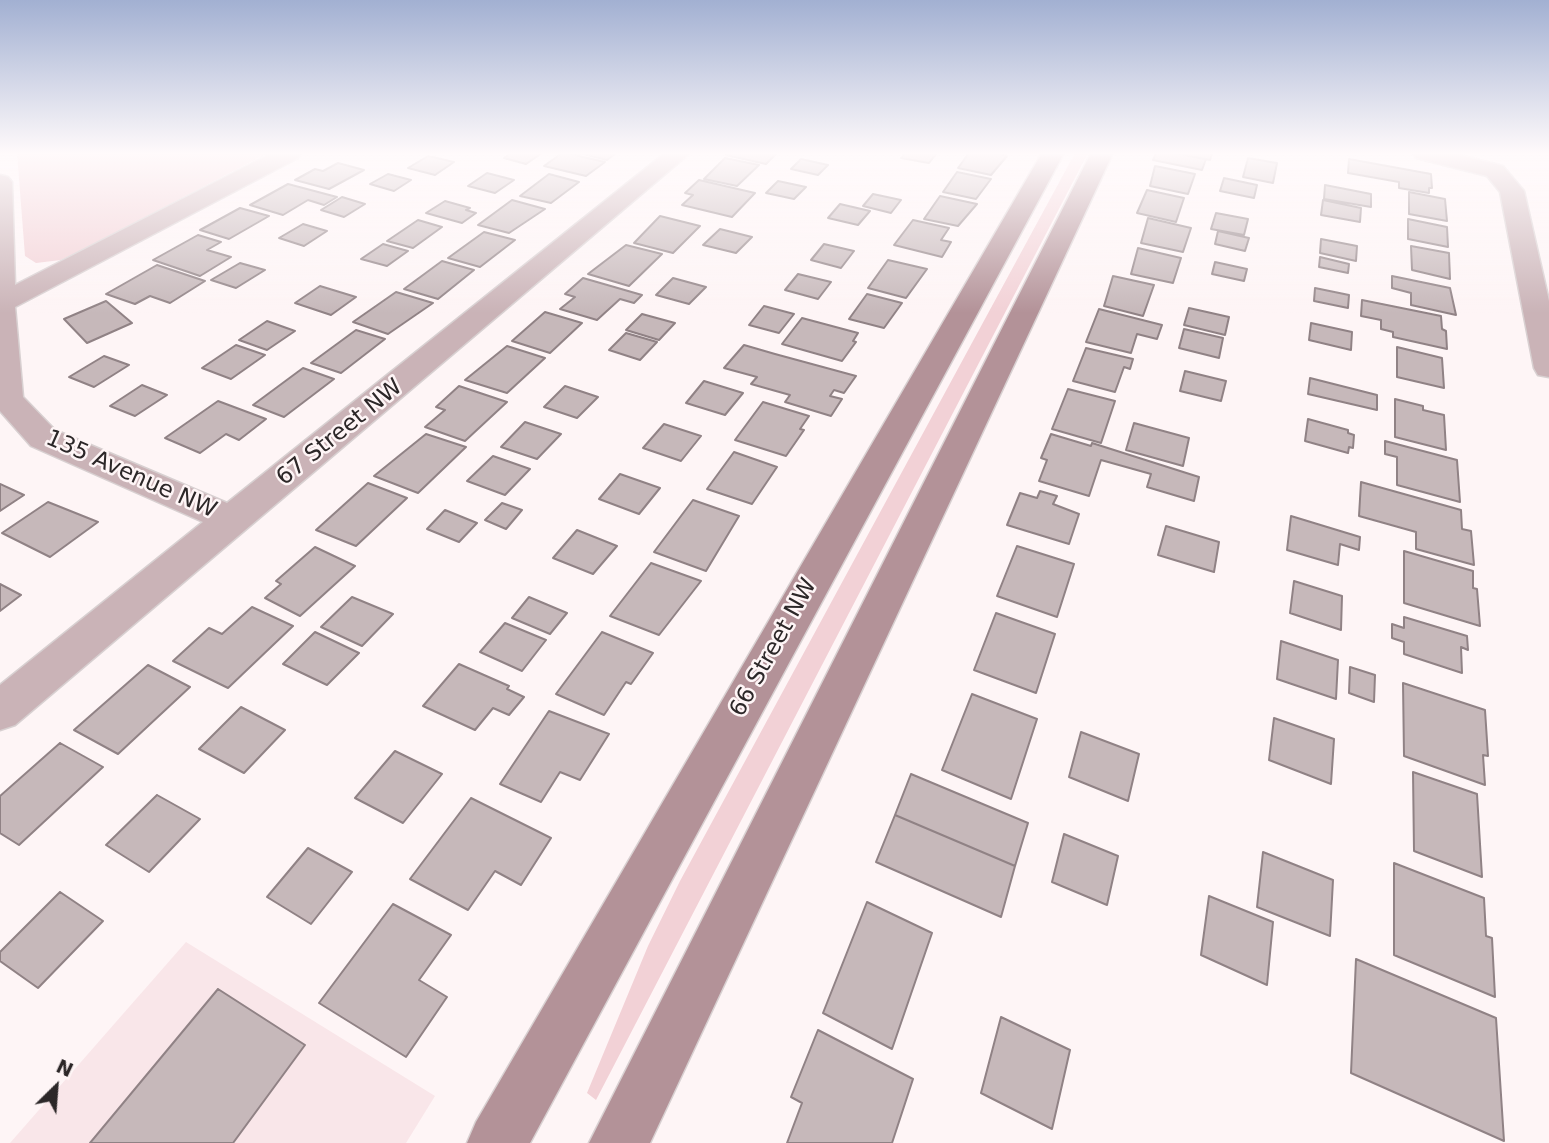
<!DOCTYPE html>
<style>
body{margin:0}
#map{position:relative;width:1549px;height:1143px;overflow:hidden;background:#fef5f6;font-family:"DejaVu Sans",sans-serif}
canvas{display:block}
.north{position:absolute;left:21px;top:1052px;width:70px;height:70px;-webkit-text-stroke:5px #fef5f6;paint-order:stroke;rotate:25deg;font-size:19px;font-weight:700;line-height:28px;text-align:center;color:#2c2728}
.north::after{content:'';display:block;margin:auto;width:24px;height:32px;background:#2c2728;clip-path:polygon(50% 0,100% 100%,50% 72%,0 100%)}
</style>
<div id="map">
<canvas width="1549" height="1143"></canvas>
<div class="north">N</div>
</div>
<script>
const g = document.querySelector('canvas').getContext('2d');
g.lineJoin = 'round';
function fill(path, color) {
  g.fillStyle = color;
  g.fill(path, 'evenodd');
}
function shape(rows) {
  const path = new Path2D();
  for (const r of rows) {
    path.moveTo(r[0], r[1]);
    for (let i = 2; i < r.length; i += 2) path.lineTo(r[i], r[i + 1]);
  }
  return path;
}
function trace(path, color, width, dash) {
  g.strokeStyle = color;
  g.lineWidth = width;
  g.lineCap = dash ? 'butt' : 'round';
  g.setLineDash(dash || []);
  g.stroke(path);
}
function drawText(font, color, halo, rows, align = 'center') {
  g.font = font + ' "DejaVu Sans",sans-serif';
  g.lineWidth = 5;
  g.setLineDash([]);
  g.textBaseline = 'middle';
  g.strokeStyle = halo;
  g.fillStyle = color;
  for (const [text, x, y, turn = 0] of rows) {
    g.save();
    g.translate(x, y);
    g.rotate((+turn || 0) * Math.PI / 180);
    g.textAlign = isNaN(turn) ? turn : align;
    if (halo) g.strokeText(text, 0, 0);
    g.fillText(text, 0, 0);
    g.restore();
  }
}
const built = shape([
 [186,942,435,1096,406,1143,10,1143]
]);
const green = shape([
 [17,153,268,153,84,249,61,260,36,263,25,256],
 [1075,153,1088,153,596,1100,587,1093,648,946,680,881]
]);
const building = shape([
 [511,153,542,153,526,164,504,158,511,153],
 [562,153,566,153,605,162,586,176,544,166,562,153],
 [579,153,616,153,607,160,579,153],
 [729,153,777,153,766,164,726,155,729,153],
 [905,153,937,153,929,163,901,158,905,153],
 [969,153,994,153,1007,156,991,175,958,168,969,153],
 [1156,153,1174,153,1206,159,1202,170,1153,160,1156,153],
 [1174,153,1212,153,1210,160,1174,153],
 [428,156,454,162,435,175,408,168,428,156],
 [725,158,759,165,737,186,704,179,725,158],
 [1248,158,1277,163,1273,183,1243,177,1248,158],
 [801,159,828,165,818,175,791,169,801,159],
 [1349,159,1431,174,1432,188,1429,188,1429,193,1399,188,1399,182,1348,173,1349,159],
 [338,163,364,170,329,189,295,180,315,169,323,171,338,163],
 [1155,166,1195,174,1188,194,1150,186,1155,166],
 [957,172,991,179,976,199,943,192,957,172],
 [487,173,514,180,495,193,468,186,487,173],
 [388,174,411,180,394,191,370,184,388,174],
 [549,174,579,182,551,203,520,196,549,174],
 [1224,178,1257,185,1254,198,1220,191,1224,178],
 [699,180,755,193,732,217,682,205,693,195,685,193,699,180],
 [778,181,806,187,794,199,766,193,778,181],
 [288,184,337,197,324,205,308,200,283,215,250,205,288,184],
 [1325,185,1371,194,1371,207,1324,199,1325,185],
 [1147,190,1184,198,1176,222,1137,213,1147,190],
 [1409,192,1445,199,1447,221,1409,214,1409,192],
 [873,194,901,200,891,213,863,206,873,194],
 [940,196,977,204,958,226,924,219,940,196],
 [342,197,365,204,344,217,321,210,342,197],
 [512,200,545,209,509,233,478,225,512,200],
 [1323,200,1361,208,1360,222,1321,215,1323,200],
 [445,201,470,208,466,210,476,213,462,223,426,213,445,201],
 [840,204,870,211,858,225,828,218,840,204],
 [240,208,269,216,229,239,200,230,240,208],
 [1216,213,1248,219,1244,235,1211,229,1216,213],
 [660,216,700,226,673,253,634,243,660,216],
 [1148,218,1191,228,1183,252,1141,243,1148,218],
 [1408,219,1447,227,1448,247,1408,239,1408,219],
 [418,220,442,227,413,248,387,241,418,220],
 [913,220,949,228,941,240,951,242,942,257,894,245,913,220],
 [303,224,327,231,304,246,279,238,303,224],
 [720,229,752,237,736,253,703,245,720,229],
 [1218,231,1249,238,1245,251,1215,244,1218,231],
 [484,232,515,240,480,267,448,258,484,232],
 [198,235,221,242,207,250,231,257,200,276,153,260,198,235],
 [1321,239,1357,246,1356,261,1320,253,1321,239],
 [383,244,408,251,387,266,361,259,383,244],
 [824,244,854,251,841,268,811,260,824,244],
 [626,245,662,254,629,286,588,274,626,245],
 [1411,246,1449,253,1450,279,1412,270,1411,246],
 [1138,248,1181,258,1173,283,1131,274,1138,248],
 [1320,257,1349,264,1348,273,1319,267,1320,257],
 [888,260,927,269,906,298,868,288,888,260],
 [442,261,474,270,438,299,404,289,442,261],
 [1215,262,1247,269,1244,281,1212,274,1215,262],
 [240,263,265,270,236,288,211,280,240,263],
 [157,265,205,281,170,303,150,296,135,304,106,294,157,265],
 [798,274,831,282,818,299,785,290,798,274],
 [1113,276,1154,285,1143,316,1104,306,1113,276],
 [1392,276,1450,288,1456,315,1411,305,1411,293,1392,288,1392,276],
 [583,278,642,295,634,303,620,299,597,320,560,309,575,297,565,294,583,278],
 [673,278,706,287,689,304,656,295,673,278],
 [320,286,356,297,331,315,295,303,320,286],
 [1315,288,1349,295,1348,308,1314,301,1315,288],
 [396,292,433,303,388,334,353,322,396,292],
 [867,294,902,303,884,328,849,319,867,294],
 [1362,300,1441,316,1442,329,1446,331,1447,349,1393,337,1393,332,1381,329,1381,320,1361,316,1362,300],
 [106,301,132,323,87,343,64,319,106,301],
 [764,306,794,314,779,333,749,325,764,306],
 [1189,308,1229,317,1225,335,1184,325,1189,308],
 [1099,309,1162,325,1157,339,1137,334,1131,353,1086,342,1099,309],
 [545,312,582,323,550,353,512,341,545,312],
 [642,314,675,323,659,340,626,330,642,314],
 [802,318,858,333,853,341,856,342,842,361,782,344,802,318],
 [267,321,295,331,267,350,239,340,267,321],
 [1311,323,1352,332,1351,350,1309,340,1311,323],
 [1184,329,1223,338,1219,358,1179,348,1184,329],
 [356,330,385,339,341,373,311,363,356,330],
 [626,333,657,342,640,360,609,350,626,333],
 [236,345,265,355,231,379,202,368,236,345],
 [744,345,775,354,856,376,844,393,834,390,830,396,842,399,831,416,785,402,790,395,751,384,757,377,724,368,744,345],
 [507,346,545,358,507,393,465,380,507,346],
 [1397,347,1442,358,1444,388,1397,377,1397,347],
 [1086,348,1133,359,1130,369,1124,367,1115,392,1073,381,1086,348],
 [104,356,129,365,94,387,69,377,104,356],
 [303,368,334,379,284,417,253,405,303,368],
 [1185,371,1226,381,1221,401,1180,391,1185,371],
 [1310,378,1377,395,1377,410,1308,394,1310,378],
 [704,381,743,393,725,415,686,403,704,381],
 [142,385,167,395,135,416,110,406,142,385],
 [459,386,507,402,465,441,425,427,445,410,436,407,459,386],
 [565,386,598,397,577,418,544,407,565,386],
 [1068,389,1115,401,1101,443,1052,429,1068,389],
 [1395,399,1423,406,1423,410,1444,415,1446,450,1395,437,1395,399],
 [218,401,266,419,239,440,226,434,200,453,165,438,218,401],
 [763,402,809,416,800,429,804,430,786,456,735,440,763,402],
 [1308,419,1348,430,1348,433,1354,435,1353,448,1349,447,1348,453,1305,441,1308,419],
 [525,422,561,434,537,459,501,447,525,422],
 [1134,423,1189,438,1183,466,1126,450,1134,423],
 [664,424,701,436,681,461,643,448,664,424],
 [426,434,466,447,418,493,374,476,426,434],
 [1051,434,1091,446,1092,443,1199,477,1194,501,1147,487,1151,474,1101,460,1089,496,1039,481,1047,460,1041,458,1051,434],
 [1385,441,1457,460,1460,502,1397,485,1397,457,1385,454,1385,441],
 [734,452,777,467,752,504,707,489,734,452],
 [493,456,530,469,505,495,467,481,493,456],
 [620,474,660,488,639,514,599,499,620,474],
 [1361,482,1461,510,1462,529,1471,531,1474,565,1416,549,1416,532,1359,516,1361,482],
 [368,483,407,498,356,546,316,530,368,483],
 [0,484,24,495,0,511,0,484],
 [1040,491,1057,496,1053,504,1079,514,1069,544,1007,525,1020,493,1037,498,1040,491],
 [693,500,739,516,706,571,654,552,693,500],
 [48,502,98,522,50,557,2,533,48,502],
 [502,503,522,510,506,529,485,520,502,503],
 [445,510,477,523,459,542,427,529,445,510],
 [1291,516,1360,537,1359,550,1340,544,1338,565,1287,550,1291,516],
 [1166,526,1219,542,1214,572,1158,555,1166,526],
 [577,530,617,546,593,574,553,558,577,530],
 [1017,546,1074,564,1057,617,997,596,1017,546],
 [315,547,355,566,300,616,265,598,281,584,276,581,315,547],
 [1404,551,1473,571,1473,588,1477,589,1480,626,1404,603,1404,551],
 [651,563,701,581,659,635,610,616,651,563],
 [1294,581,1342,596,1341,630,1290,613,1294,581],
 [0,584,21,595,0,611,0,584],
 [352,597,393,614,362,646,321,627,352,597],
 [529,597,567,613,550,634,512,618,529,597],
 [252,607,293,626,228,688,173,661,209,628,222,634,252,607],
 [996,613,1055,634,1036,693,974,670,996,613],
 [1404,617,1467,636,1468,650,1461,647,1462,673,1404,654,1404,642,1392,638,1392,624,1404,628,1404,617],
 [505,623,546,640,522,671,480,652,505,623],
 [315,632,359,653,327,685,283,664,315,632],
 [602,632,653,653,631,684,626,682,604,715,556,694,602,632],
 [1281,641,1338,660,1336,699,1277,679,1281,641],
 [459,664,509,686,507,689,524,697,509,715,493,708,475,730,423,706,459,664],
 [148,665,190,687,118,754,74,730,148,665],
 [1350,667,1375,675,1374,702,1349,693,1350,667],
 [1403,683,1485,710,1488,756,1483,755,1485,785,1404,756,1403,683],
 [972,694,1037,719,1011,799,942,770,972,694],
 [241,707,285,730,244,773,199,749,241,707],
 [549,711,609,734,580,780,560,772,541,802,500,784,549,711],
 [1274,718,1334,739,1331,784,1269,760,1274,718],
 [1081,732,1139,754,1128,801,1069,777,1081,732],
 [60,743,103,767,19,845,0,833,0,796,60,743],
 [395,751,442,774,403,823,355,798,395,751],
 [1413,772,1477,794,1482,877,1414,851,1413,772],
 [911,774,1028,823,1015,866,895,815,911,774],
 [157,795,200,819,149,872,106,845,157,795],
 [471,798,551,838,521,885,495,871,468,910,410,879,471,798],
 [895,815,1015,866,1001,917,876,862,895,815],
 [1064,834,1118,856,1107,905,1052,882,1064,834],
 [308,848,352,872,311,924,267,897,308,848],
 [1263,852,1333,880,1330,936,1257,907,1263,852],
 [1394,863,1484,898,1486,936,1492,938,1495,997,1394,955,1394,863],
 [60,892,103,921,38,988,0,961,0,952,60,892],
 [1209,896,1273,922,1267,985,1201,955,1209,896],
 [867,902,932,933,892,1049,823,1013,867,902],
 [393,904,451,935,419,980,447,997,406,1057,319,1003,393,904],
 [1356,959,1496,1018,1504,1141,1351,1073,1356,959],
 [218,989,305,1045,233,1143,90,1143,218,989],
 [1001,1017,1070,1050,1052,1129,981,1093,1001,1017],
 [818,1030,913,1079,892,1143,787,1143,802,1103,791,1097,818,1030]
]);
const street = shape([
 [272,153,301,153,298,158,15,307,23,397,55,430,227,503,665,153,690,153,15,725,0,730,0,685,203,522,31,446,0,411,0,175,8,177,12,182,15,285,272,153],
 [1413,153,1452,153,1503,166,1524,191,1549,301,1549,377,1538,375,1534,368,1500,192,1487,176,1416,158,1413,153]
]);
const secondary = shape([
 [1042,153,1064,153,530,1143,467,1143,476,1122,1042,153],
 [1091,153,1113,153,650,1143,589,1143,1091,153]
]);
const streetNames = [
 ["67 Street NW",340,433,-39],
 ["135 Avenue NW",131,475,24],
 ["66 Street NW",774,648,-61]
];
fill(built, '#f9e6e9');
fill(green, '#f2d1d6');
fill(building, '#c6b8ba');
trace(building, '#908285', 2);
trace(street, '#d8d0d1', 3);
trace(secondary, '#d8d0d1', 3);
fill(street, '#cab3b7');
fill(secondary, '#b39298');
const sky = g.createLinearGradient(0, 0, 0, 313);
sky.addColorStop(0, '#a2b0d2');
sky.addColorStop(0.49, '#fffafb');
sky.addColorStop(1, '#fffafb00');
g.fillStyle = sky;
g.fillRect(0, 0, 1549, 313);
drawText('23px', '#2c2728', '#fef5f6', streetNames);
</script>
